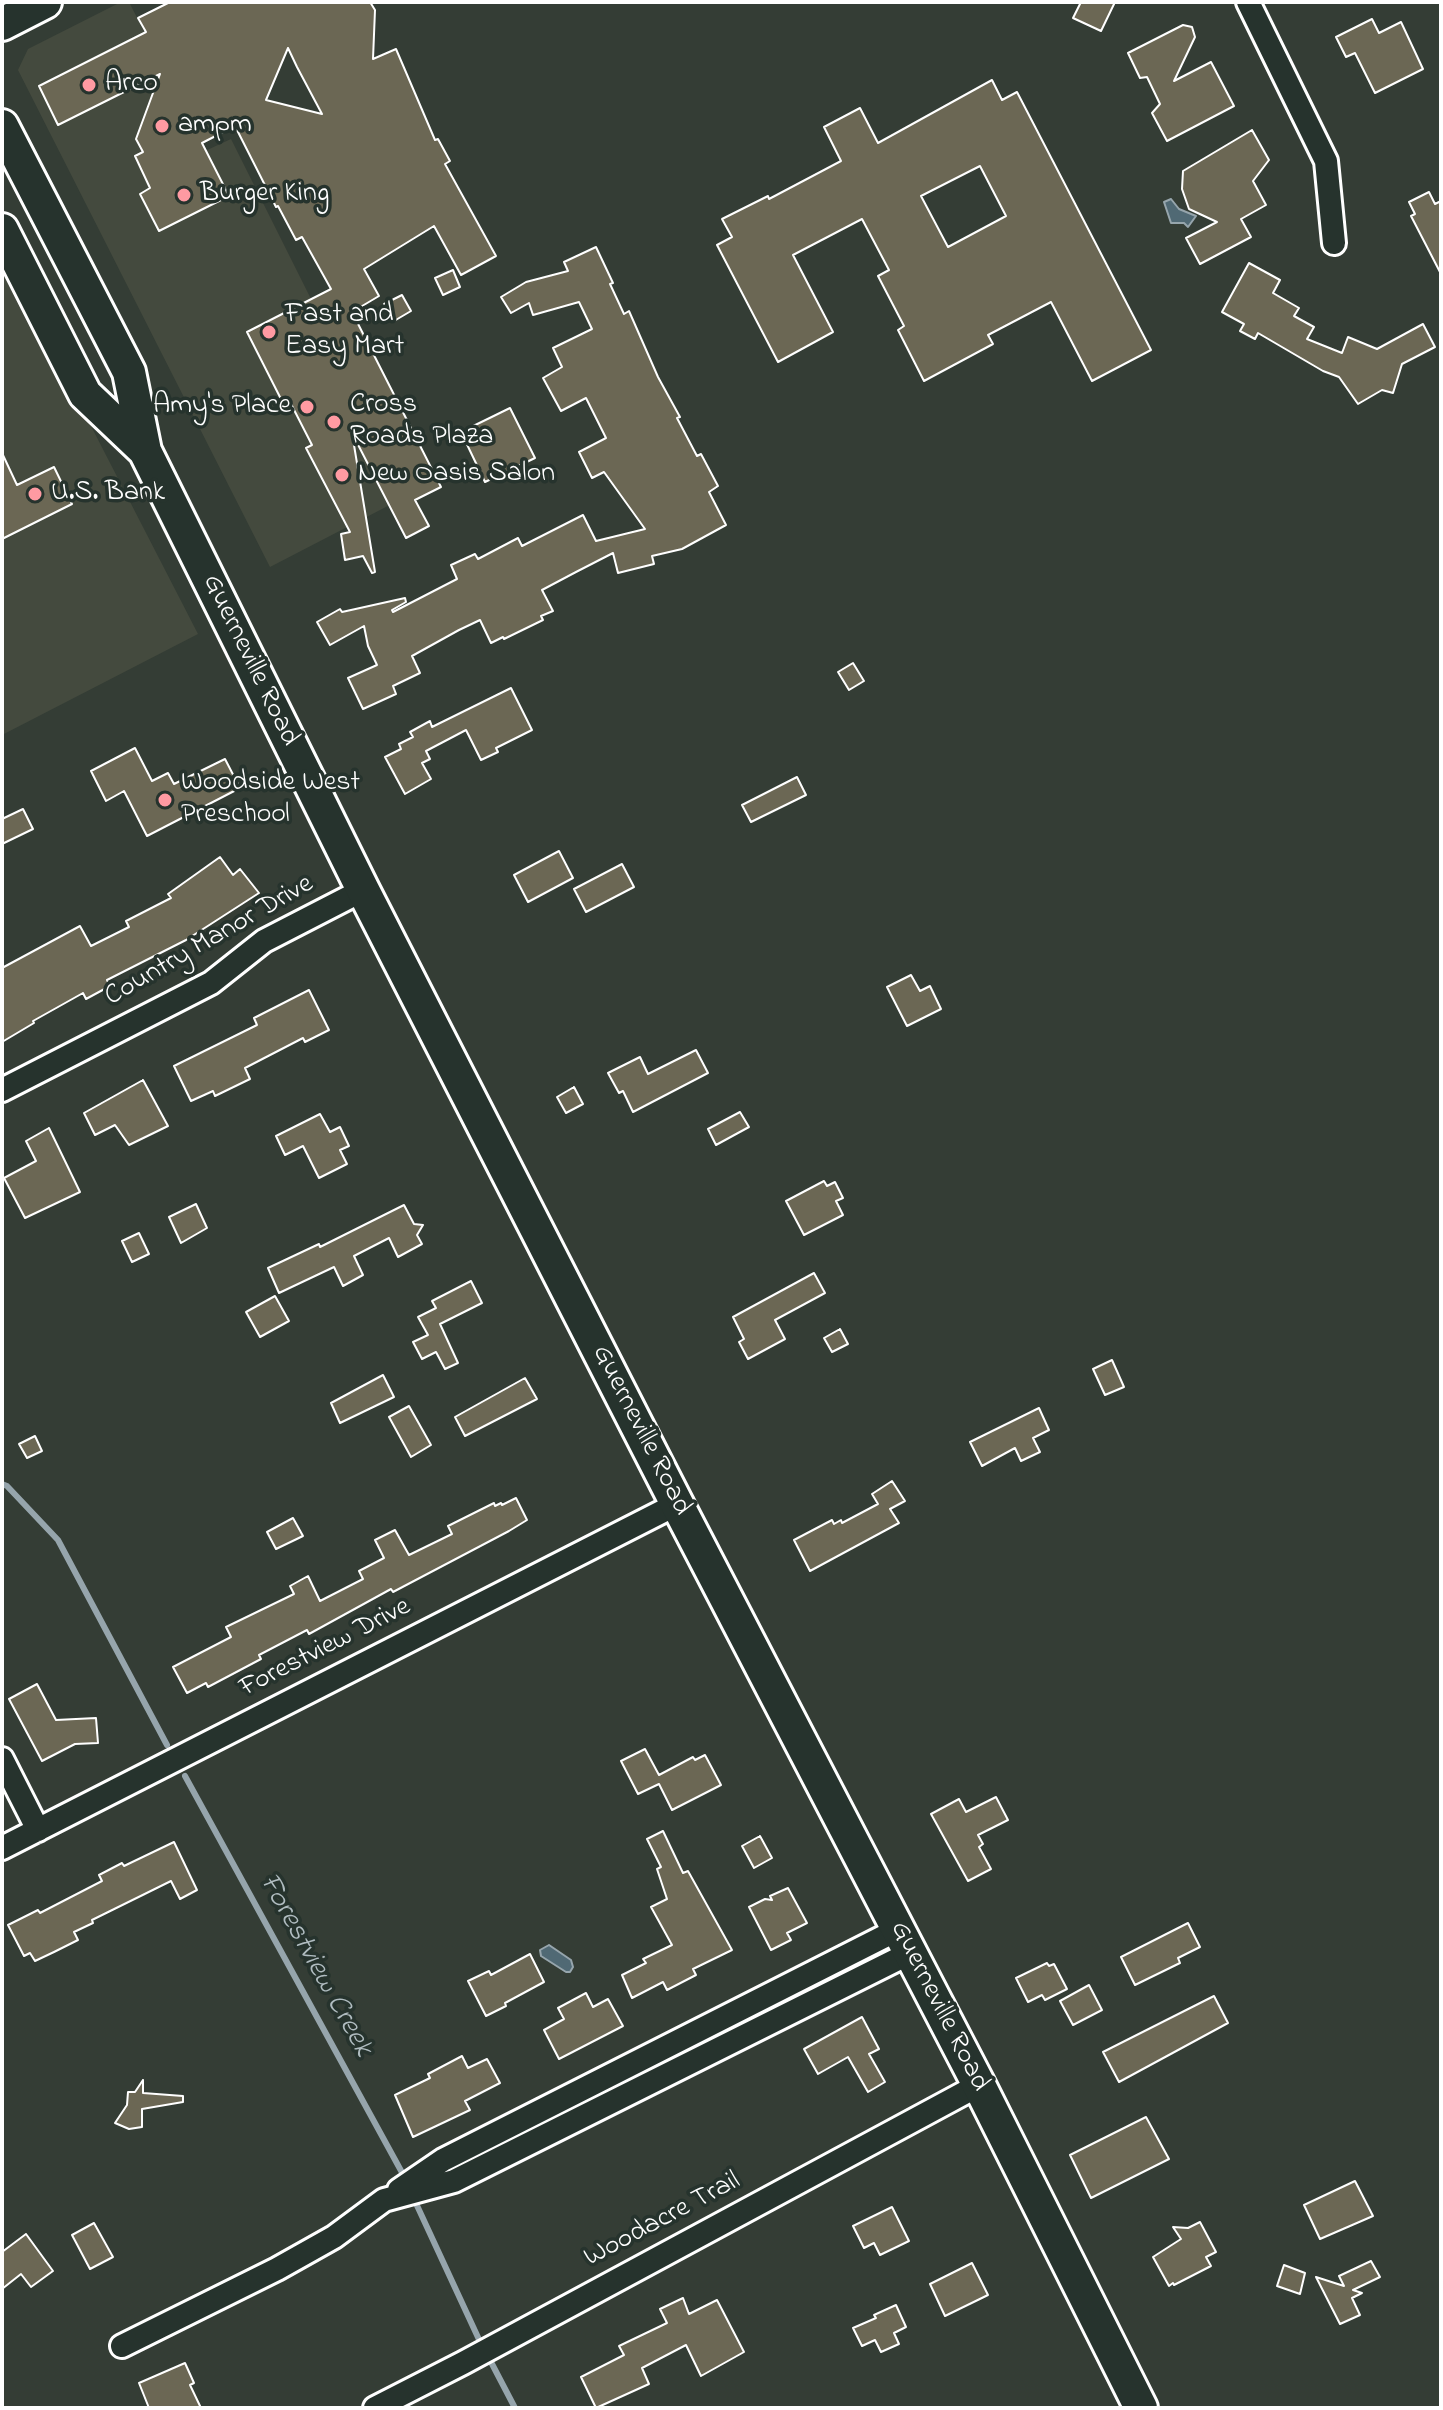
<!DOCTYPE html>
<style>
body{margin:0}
#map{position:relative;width:1443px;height:2410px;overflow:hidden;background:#343d35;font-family:"Indie Flower",sans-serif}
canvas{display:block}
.frame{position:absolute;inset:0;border:4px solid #fff;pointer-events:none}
</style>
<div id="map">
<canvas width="1443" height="2410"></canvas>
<div class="frame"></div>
</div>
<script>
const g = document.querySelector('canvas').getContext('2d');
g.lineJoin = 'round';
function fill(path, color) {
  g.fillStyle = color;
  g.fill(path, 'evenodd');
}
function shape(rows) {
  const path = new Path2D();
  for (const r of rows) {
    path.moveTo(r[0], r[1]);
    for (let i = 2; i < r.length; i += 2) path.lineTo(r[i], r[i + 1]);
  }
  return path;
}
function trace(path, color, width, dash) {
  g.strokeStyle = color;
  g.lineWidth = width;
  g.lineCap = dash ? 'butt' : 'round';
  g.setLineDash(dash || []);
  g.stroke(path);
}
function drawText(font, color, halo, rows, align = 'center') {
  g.font = font + ' "Indie Flower",sans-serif';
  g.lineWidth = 7;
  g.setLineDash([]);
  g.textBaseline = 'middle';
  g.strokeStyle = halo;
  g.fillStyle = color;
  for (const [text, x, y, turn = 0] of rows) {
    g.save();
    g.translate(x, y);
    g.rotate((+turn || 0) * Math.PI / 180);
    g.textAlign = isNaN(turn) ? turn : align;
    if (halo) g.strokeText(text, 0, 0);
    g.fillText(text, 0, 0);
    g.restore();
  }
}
const built = shape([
 [121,2,129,2,205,151,231,139,409,495,270,567,18,70,28,49],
 [2,253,198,634,2,735]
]);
const water = shape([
 [1171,199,1179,209,1196,216,1188,227,1184,223,1171,223,1164,202,1171,199],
 [549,1945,571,1960,573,1967,570,1972,566,1972,541,1956,540,1950,549,1945]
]);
const stream = shape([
 [2,1484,7,1486,58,1540,167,1745],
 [185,1776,405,2178],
 [414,2199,482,2346],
 [491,2362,515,2408]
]);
const building = shape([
 [170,2,370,2,375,10,373,59,396,49,435,140,438,139,450,161,445,164,496,256,461,275,434,226,364,269,379,296,352,312,441,487,415,500,429,526,406,538,352,433,375,572,372,573,363,556,345,560,341,534,350,532,306,448,312,445,290,402,284,405,247,332,331,289,302,237,296,240,278,206,276,207,235,126,202,143,229,196,159,231,140,194,150,188,135,156,143,152,136,139,160,74,58,125,39,86,146,32,138,18,170,2],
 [288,48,297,67,322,114,266,100,288,48],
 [1081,2,1115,2,1101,31,1073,18,1081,2],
 [1372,19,1379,33,1401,22,1423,69,1375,93,1355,53,1346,57,1336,37,1372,19],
 [1183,25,1192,27,1195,37,1174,81,1211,62,1234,106,1167,141,1152,113,1160,104,1147,77,1140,78,1128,53,1183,25],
 [992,80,1002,100,1017,92,1151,350,1092,381,1051,302,988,335,993,344,924,381,898,330,904,326,878,276,889,270,862,219,793,255,833,332,778,362,717,245,732,237,722,219,768,196,769,199,841,161,824,127,860,108,878,143,992,80],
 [980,166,1006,216,948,247,921,196,980,166],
 [1252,130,1269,160,1253,181,1266,205,1241,219,1251,237,1200,264,1186,238,1217,222,1189,209,1182,189,1183,171,1252,130],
 [1429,192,1435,204,1441,201,1441,274,1411,216,1415,214,1409,202,1429,192],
 [596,247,613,283,610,284,624,314,629,311,658,377,680,417,677,418,697,456,701,454,718,486,709,492,726,525,682,549,652,556,654,564,618,573,613,553,576,572,542,590,553,611,541,616,543,620,504,639,503,637,491,643,480,620,459,630,412,656,420,673,393,686,396,694,363,709,348,678,377,665,368,646,364,626,330,645,317,622,340,609,342,612,405,598,406,602,392,610,393,612,457,579,451,565,475,554,478,559,518,538,522,546,583,515,596,541,645,529,604,472,592,478,579,452,606,438,586,398,561,411,543,378,562,367,553,348,592,329,579,302,533,315,529,303,511,313,501,297,526,282,568,271,564,262,596,247],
 [1249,263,1280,280,1273,293,1299,308,1294,316,1314,327,1307,339,1342,353,1348,337,1377,349,1423,324,1435,347,1402,364,1393,393,1382,390,1358,404,1339,377,1323,371,1258,333,1255,339,1240,331,1244,324,1222,312,1249,263],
 [453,270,460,287,443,295,435,278,453,270],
 [402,295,411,311,394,321,384,304,402,295],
 [510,408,535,458,485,482,461,432,510,408],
 [2,453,17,485,54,467,72,504,2,539,2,453],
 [853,663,864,681,849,690,838,672,853,663],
 [511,688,532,730,496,748,498,752,481,760,466,730,426,751,430,759,422,763,431,779,405,794,385,757,401,749,399,744,413,737,410,732,430,721,432,727,511,688],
 [135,748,152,781,168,773,174,784,225,759,240,788,147,836,124,791,106,801,91,771,135,748],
 [797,777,806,795,751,822,742,805,797,777],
 [23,809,33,829,2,844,2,819,23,809],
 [559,851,573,878,528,902,514,875,559,851],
 [220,857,233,875,240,869,259,893,186,940,107,980,110,986,86,999,83,993,33,1021,34,1023,2,1042,2,968,80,926,91,946,129,927,126,921,171,898,168,894,220,857],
 [622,864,634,887,586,912,574,889,622,864],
 [911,975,920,991,930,986,941,1009,907,1026,887,987,911,975],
 [309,990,329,1030,305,1042,303,1038,245,1068,250,1079,215,1096,213,1091,191,1101,174,1066,257,1025,254,1018,309,990],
 [696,1050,708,1073,633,1112,623,1091,619,1093,608,1073,640,1057,648,1074,696,1050],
 [143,1080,168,1126,129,1145,115,1125,95,1135,84,1113,143,1080],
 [574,1087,583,1104,566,1113,557,1097,574,1087],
 [740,1112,749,1127,716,1145,708,1129,740,1112],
 [320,1114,330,1132,340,1127,349,1146,340,1150,347,1164,319,1178,303,1146,285,1155,276,1136,320,1114],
 [49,1128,80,1192,25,1218,4,1178,36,1161,26,1141,49,1128],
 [824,1181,827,1186,835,1182,843,1198,836,1201,843,1215,804,1235,786,1201,824,1181],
 [196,1204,207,1228,181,1243,169,1217,196,1204],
 [404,1205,414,1224,423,1225,417,1235,422,1244,398,1257,389,1238,354,1256,363,1275,343,1286,334,1267,279,1293,268,1268,319,1244,320,1247,404,1205],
 [139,1233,149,1254,132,1262,122,1241,139,1233],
 [814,1273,825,1293,775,1320,785,1339,748,1359,739,1342,744,1339,733,1317,814,1273],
 [471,1281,482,1303,440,1324,458,1363,445,1369,436,1352,422,1359,413,1342,428,1335,418,1317,436,1308,432,1301,471,1281],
 [275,1296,289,1321,260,1337,246,1312,275,1296],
 [840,1329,848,1344,832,1352,824,1338,840,1329],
 [1112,1360,1124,1387,1105,1395,1093,1369,1112,1360],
 [383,1375,394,1397,340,1423,331,1403,383,1375],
 [525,1378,537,1399,465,1436,455,1417,525,1378],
 [409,1406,431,1445,411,1457,389,1417,409,1406],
 [1039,1408,1049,1430,1033,1438,1040,1452,1021,1461,1015,1448,982,1466,970,1442,1039,1408],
 [35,1436,42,1451,27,1458,19,1444,35,1436],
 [892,1481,905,1501,890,1509,899,1523,810,1571,794,1540,832,1520,834,1524,841,1520,842,1523,878,1504,872,1494,892,1481],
 [516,1498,527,1520,509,1531,393,1592,391,1589,309,1634,307,1630,259,1655,261,1659,208,1687,206,1683,187,1693,173,1667,231,1637,226,1627,294,1594,290,1586,308,1576,320,1601,363,1579,359,1571,384,1558,375,1540,395,1530,409,1555,452,1534,448,1526,494,1503,495,1506,501,1503,502,1505,516,1498],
 [293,1518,303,1536,276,1549,267,1532,293,1518],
 [37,1684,56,1720,96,1718,98,1743,75,1744,42,1761,9,1699,37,1684],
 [645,1749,659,1775,693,1757,695,1760,705,1755,721,1785,672,1810,659,1784,638,1794,621,1761,645,1749],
 [996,1797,1008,1820,978,1835,983,1844,979,1847,991,1869,968,1881,931,1814,959,1799,966,1812,996,1797],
 [663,1831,683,1873,688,1871,732,1950,693,1969,696,1975,667,1990,663,1982,632,1998,622,1975,646,1963,643,1959,672,1945,651,1907,667,1899,657,1869,661,1867,647,1839,663,1831],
 [760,1836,772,1858,754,1868,742,1846,760,1836],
 [174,1842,197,1890,180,1899,171,1881,92,1920,93,1923,74,1932,78,1940,54,1952,35,1961,30,1953,24,1956,8,1925,38,1910,40,1913,102,1881,99,1875,122,1863,124,1866,174,1842],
 [788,1888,807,1923,787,1933,791,1940,771,1950,749,1907,765,1899,772,1900,770,1896,788,1888],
 [1188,1923,1200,1947,1178,1958,1180,1963,1135,1985,1121,1957,1188,1923],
 [530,1954,544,1982,505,2003,506,2006,486,2016,468,1981,489,1971,491,1975,530,1954],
 [1047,1963,1049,1966,1054,1964,1067,1989,1045,2000,1042,1995,1028,2002,1016,1978,1047,1963],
 [1089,1985,1102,2010,1073,2025,1060,2001,1089,1985],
 [586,1993,593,2007,608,1999,623,2026,559,2059,544,2030,564,2019,558,2008,586,1993],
 [1214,1996,1228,2023,1119,2082,1103,2052,1214,1996],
 [862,2017,879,2049,869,2054,885,2082,868,2092,848,2057,818,2074,804,2049,862,2017],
 [462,2056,468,2068,487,2059,500,2083,465,2101,470,2110,413,2137,395,2095,430,2078,428,2074,462,2056],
 [143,2080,143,2093,183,2096,183,2102,142,2109,142,2127,129,2129,115,2123,127,2105,128,2092,135,2092,143,2080],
 [1146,2117,1169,2159,1091,2198,1070,2155,1146,2117],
 [1355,2181,1373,2216,1320,2239,1304,2205,1355,2181],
 [892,2207,909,2241,880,2255,874,2243,864,2248,853,2226,892,2207],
 [1200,2222,1216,2252,1206,2257,1211,2266,1174,2285,1173,2283,1169,2286,1153,2257,1181,2239,1173,2227,1188,2228,1200,2222],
 [94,2223,113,2257,90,2269,72,2235,94,2223],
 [26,2234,53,2271,31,2287,21,2274,2,2289,2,2252,26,2234],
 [1371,2261,1380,2277,1353,2290,1362,2293,1352,2298,1360,2315,1340,2324,1316,2277,1344,2286,1339,2276,1371,2261],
 [972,2263,988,2295,945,2316,930,2284,972,2263],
 [1284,2265,1305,2273,1300,2294,1277,2286,1284,2265],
 [683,2298,689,2314,717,2300,744,2352,701,2376,686,2345,642,2368,649,2384,596,2408,581,2377,624,2355,619,2346,667,2323,660,2309,683,2298],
 [896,2305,906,2327,894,2333,899,2344,881,2352,875,2340,862,2346,853,2328,876,2318,874,2315,896,2305],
 [185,2363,194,2383,190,2385,201,2408,149,2408,139,2383,185,2363]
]);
const minor = shape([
 [1248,2,1326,161,1334,243],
 [2,1090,211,983,264,941,363,890],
 [2,1759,38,1830],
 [2,1848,677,1504],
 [399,2190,443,2160,897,1930],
 [122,2346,277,2269,334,2237,384,2200,454,2181,910,1953],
 [375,2408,463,2363,979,2085]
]);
const secondary = shape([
 [2,24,45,2],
 [2,126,129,372,145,451,363,890,677,1504,979,2085,1141,2408],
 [2,230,85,394,145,451]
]);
const markers = [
 [89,85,8,"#ff9aa2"],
 [162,126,8,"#ff9aa2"],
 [184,195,8,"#ff9aa2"],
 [269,332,8,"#ff9aa2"],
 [307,407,8,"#ff9aa2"],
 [334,422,8,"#ff9aa2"],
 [342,475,8,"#ff9aa2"],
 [35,494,8,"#ff9aa2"],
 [165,800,8,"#ff9aa2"]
];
const poiNames = [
 ["Arco",105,85],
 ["ampm",178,126],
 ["Burger King",200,195],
 ["Fast and",285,316],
 ["Easy Mart",285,348],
 ["Cross",350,406],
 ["Roads Plaza",350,438],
 ["Amy's Place",291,407,"right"],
 ["New Oasis Salon",358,475],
 ["U.S. Bank",51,494],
 ["Woodside West",181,784],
 ["Preschool",181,816]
];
const streetNames = [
 ["Guerneville Road",249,661,64],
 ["Country Manor Drive",210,942,-30],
 ["Guerneville Road",640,1431,63],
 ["Forestview Drive",326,1649,-27],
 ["Guerneville Road",938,2007,63],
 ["Woodacre Trail",663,2221,-28]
];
const waterNames = [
 ["Forestview Creek",314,1966,61]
];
fill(built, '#444a3e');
fill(water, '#506974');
trace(water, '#96a5ac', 2);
trace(stream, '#96a5ac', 6);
fill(building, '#6b6754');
trace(building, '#fff', 2);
trace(minor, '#fff', 28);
trace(secondary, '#fff', 38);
trace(minor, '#26332d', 22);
trace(secondary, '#26332d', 32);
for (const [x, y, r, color] of markers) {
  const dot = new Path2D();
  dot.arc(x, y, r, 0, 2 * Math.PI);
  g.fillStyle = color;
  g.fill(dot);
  trace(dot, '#26332d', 3);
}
drawText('28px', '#fff', '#26332d', poiNames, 'left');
drawText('28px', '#fff', '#26332d', streetNames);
drawText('italic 30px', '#b0bcc0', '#26332d', waterNames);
</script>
